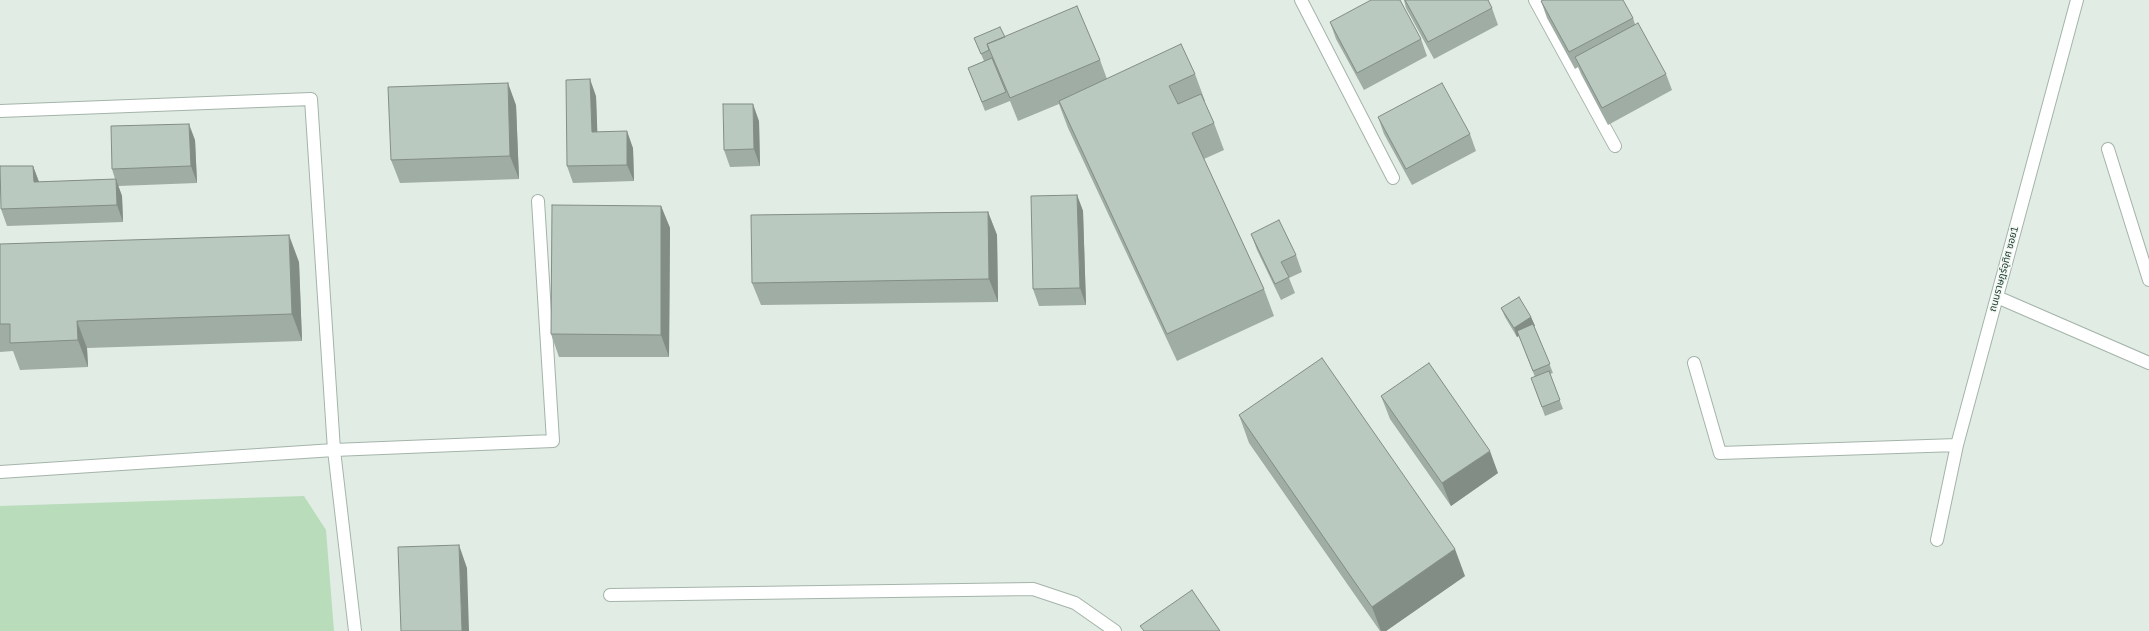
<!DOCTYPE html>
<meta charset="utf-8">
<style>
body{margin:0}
canvas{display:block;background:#e1ece4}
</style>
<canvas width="2149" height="631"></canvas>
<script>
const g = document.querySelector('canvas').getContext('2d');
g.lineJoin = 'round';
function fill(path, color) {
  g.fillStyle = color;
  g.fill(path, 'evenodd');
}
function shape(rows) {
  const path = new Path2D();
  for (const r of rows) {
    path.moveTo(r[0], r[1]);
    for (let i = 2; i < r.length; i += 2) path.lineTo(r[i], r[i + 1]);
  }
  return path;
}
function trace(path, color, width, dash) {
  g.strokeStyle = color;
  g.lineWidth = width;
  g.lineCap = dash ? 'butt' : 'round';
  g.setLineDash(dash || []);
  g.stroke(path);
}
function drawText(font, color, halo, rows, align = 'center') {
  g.font = font + ' "IBM Plex Sans","Noto Sans Thai",sans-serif';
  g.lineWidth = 3;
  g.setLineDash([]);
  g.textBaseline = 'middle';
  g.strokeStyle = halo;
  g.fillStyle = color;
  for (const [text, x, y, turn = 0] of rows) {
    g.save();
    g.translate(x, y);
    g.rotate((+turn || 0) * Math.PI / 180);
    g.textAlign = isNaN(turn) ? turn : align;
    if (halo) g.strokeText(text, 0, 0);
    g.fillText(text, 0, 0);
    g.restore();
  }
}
const green = shape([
 [304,496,326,530,334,631,0,631,0,506]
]);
const minor = shape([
 [1301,0,1393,178],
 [1535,0,1615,146],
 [0,111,311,99,334,450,355,631],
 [2108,149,2149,280],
 [1997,297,2149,363],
 [1694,363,1720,453,1957,445],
 [0,472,334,450,553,441,538,201],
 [1937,540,1957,445,2077,0],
 [610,595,1033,589,1075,603,1115,631]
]);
const wall = shape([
 [1404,0,1488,0,1492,8,1498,25,1434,59,1406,8],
 [1541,1,1633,18,1635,24,1666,74,1672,90,1608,125,1581,74,1578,67,1575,69,1547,18],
 [1330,22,1421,39,1427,56,1364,90,1336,39],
 [1005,37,1100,60,1107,79,1195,74,1205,101,1204,101,1214,123,1224,150,1204,159,1264,289,1274,316,1177,361,1068,128,1059,104,1018,121,1010,101,985,111,968,68,984,61,974,38],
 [596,96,597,132,633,148,634,181,573,183,567,166],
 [516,105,519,179,400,183,391,160],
 [1378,117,1470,134,1476,151,1412,185,1384,134],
 [759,121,760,166,730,167,724,150],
 [195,140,197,183,118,186,122,196,123,222,7,226,1,209,33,166,39,182,115,179,112,169],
 [1077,195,1083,211,1086,305,1039,306,1033,289],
 [661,206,670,228,669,357,559,357,551,334],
 [988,212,997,235,998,302,761,305,752,283],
 [1251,234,1296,255,1302,272,1289,278,1295,293,1281,300,1257,250],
 [0,244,299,262,302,341,87,348,88,367,20,370,13,351,0,352],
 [1501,308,1531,317,1535,326,1534,326,1553,373,1550,374,1563,409,1545,416,1531,378,1535,377,1519,336,1517,337,1505,317],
 [1381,396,1498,473,1451,506,1390,419],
 [1239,415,1465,576,1386,631,1380,631,1249,443]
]);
const shadedWall = shape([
 [590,79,596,96,598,149,592,132],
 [508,83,516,105,519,179,510,156],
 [753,104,759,121,760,166,754,149],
 [189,124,195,140,197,183,191,166],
 [627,131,633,148,634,181,627,165],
 [33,166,39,182,34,182],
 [116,179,122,196,123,222,117,205],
 [1077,195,1083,211,1086,305,1080,288],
 [661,206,670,228,669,357,661,335],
 [988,212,997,235,998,302,989,279],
 [289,235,299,262,302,341,292,314],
 [1531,317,1535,326,1517,337,1514,328],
 [77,321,87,348,88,367,78,340],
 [1490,451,1498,473,1451,506,1442,483],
 [459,545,467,568,469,631,462,631],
 [1455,549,1465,576,1386,631,1381,631,1372,607]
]);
const building = shape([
 [1371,0,1400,0,1421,39,1357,73,1330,22,1371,0],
 [1405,0,1488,0,1492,8,1428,42,1405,0],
 [1543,0,1623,0,1633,18,1569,52,1541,1,1543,0],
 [1077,6,1100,60,1010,98,987,44,1077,6],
 [1638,23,1666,74,1602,108,1575,57,1638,23],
 [1000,27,1005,37,987,44,989,50,981,54,974,38,1000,27],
 [1181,44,1195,74,1169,86,1178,104,1201,94,1214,123,1192,133,1264,289,1167,334,1059,101,1181,44],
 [992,58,1006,92,982,102,968,68,992,58],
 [590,79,592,132,627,131,627,165,567,166,566,80,590,79],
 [508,83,510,156,391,160,388,87,508,83],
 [1442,83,1470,134,1406,169,1378,117,1442,83],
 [723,104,753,104,754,149,724,150,723,104],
 [189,124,191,166,112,169,111,126,189,124],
 [0,166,33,166,34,182,116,179,117,205,1,209,0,166],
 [1077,195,1080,288,1033,289,1031,196,1077,195],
 [552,205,661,206,661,335,551,334,552,205],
 [988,212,989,279,752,283,751,215,988,212],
 [1279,220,1296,255,1281,262,1289,277,1275,284,1251,234,1279,220],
 [289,235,292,314,77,321,78,340,10,343,10,324,0,324,0,244,289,235],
 [1519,297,1531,317,1514,328,1501,308,1519,297],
 [1533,324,1550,364,1533,371,1517,331,1533,324],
 [1322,358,1455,549,1372,607,1239,415,1322,358],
 [1429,363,1490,451,1442,483,1381,396,1429,363],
 [1549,371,1560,400,1542,407,1531,378,1549,371],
 [459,545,462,631,401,631,398,547,459,545],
 [1192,590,1220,631,1144,631,1140,626,1192,590]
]);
const streetNames = [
 ["ถนนราษฎร์อุทิศ ซอย1",2004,269,-75]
];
fill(green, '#b9ddbb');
trace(minor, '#a4b4aa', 14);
trace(minor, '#fff', 12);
fill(wall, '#9fada4');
fill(shadedWall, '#828d86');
fill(building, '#b9c9bf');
trace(building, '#828d86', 1);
drawText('10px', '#213d2f', '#f1f8f3', streetNames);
</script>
